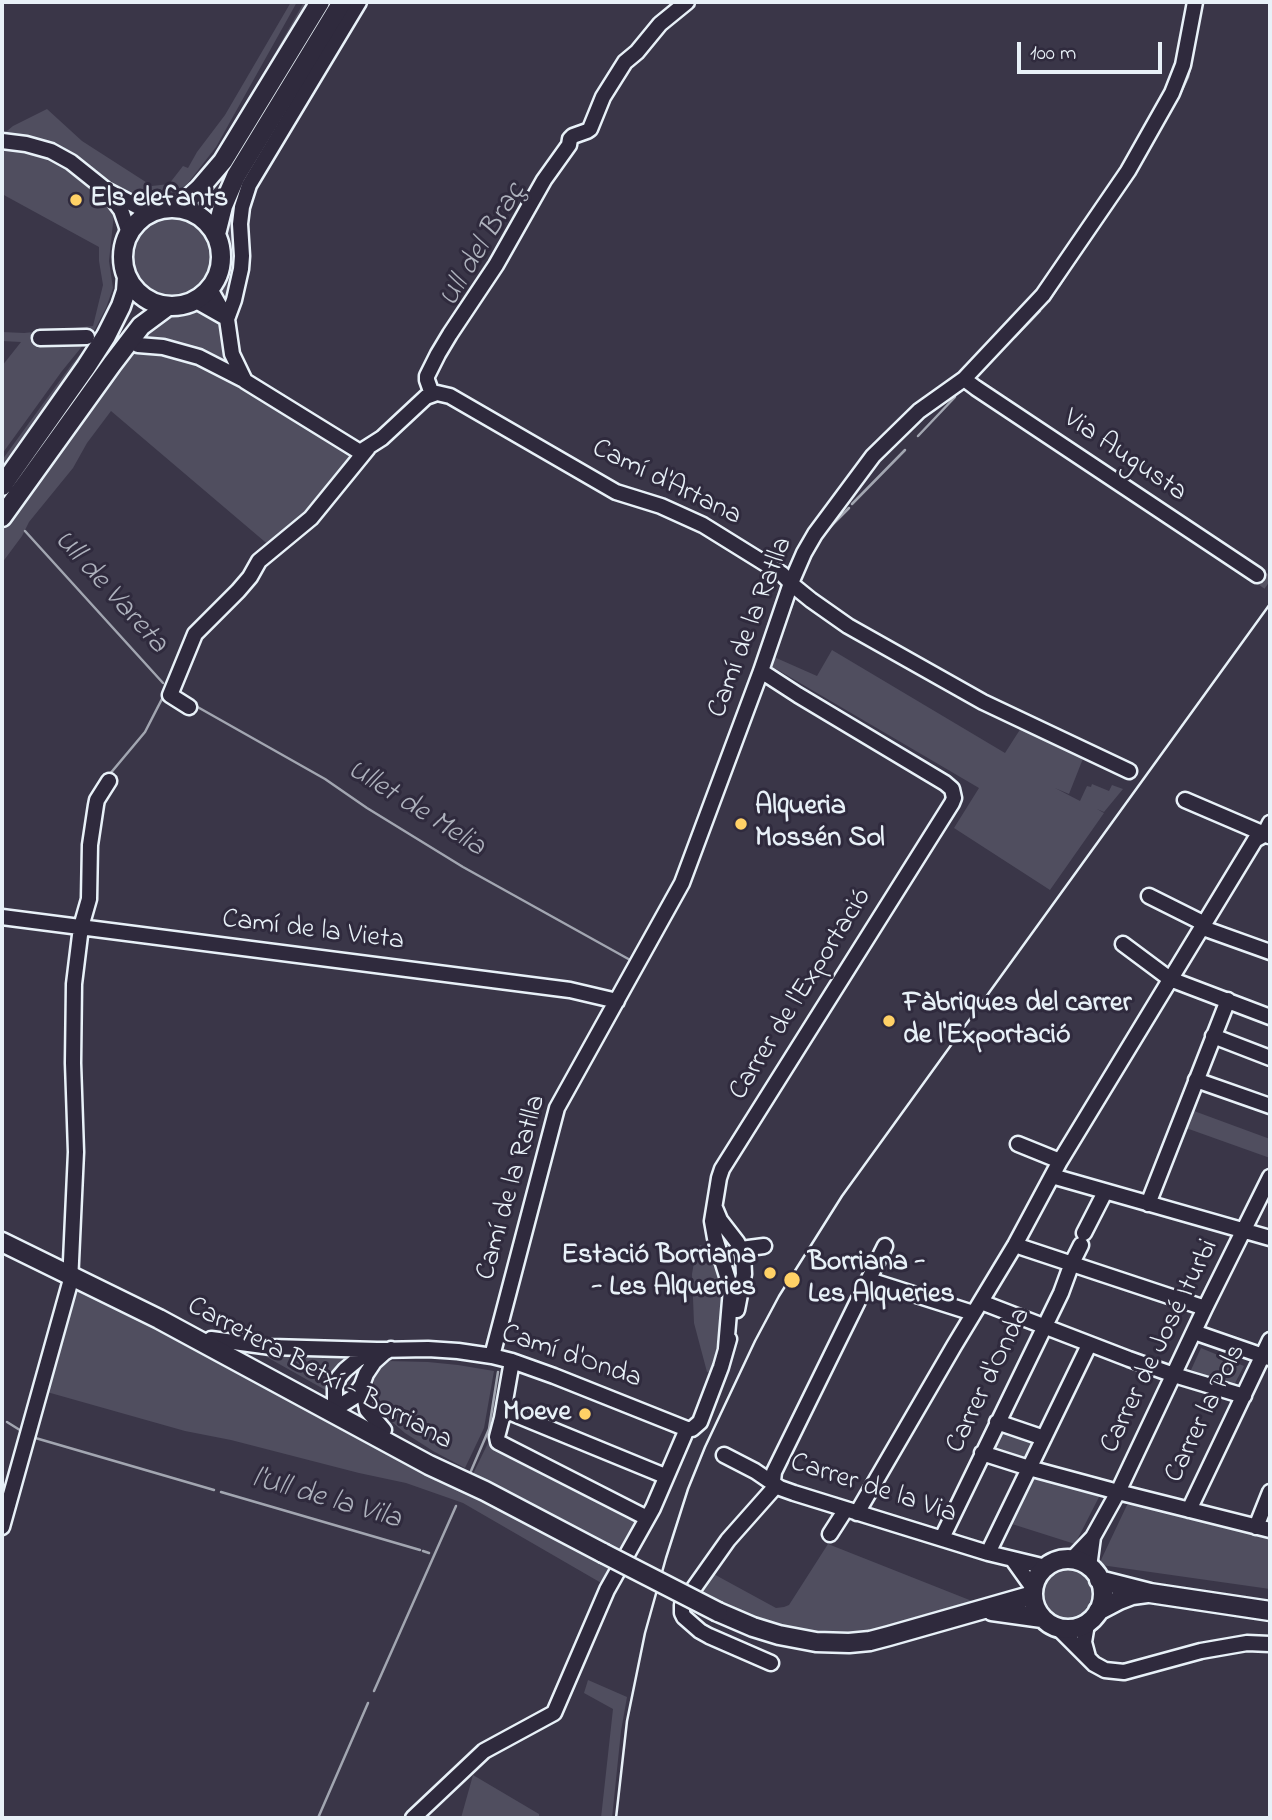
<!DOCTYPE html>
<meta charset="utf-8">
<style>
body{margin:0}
#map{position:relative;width:1272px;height:1820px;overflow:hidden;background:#3a3648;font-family:"Indie Flower",sans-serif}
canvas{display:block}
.frame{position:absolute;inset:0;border:4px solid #e8f1f8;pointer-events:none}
.scale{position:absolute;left:1017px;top:42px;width:145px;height:32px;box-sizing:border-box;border:4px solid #e8f1f8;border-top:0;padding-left:9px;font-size:21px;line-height:24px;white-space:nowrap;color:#e8f1f8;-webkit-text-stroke:5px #2f2a3d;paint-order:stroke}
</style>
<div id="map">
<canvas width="1272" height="1820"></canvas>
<div class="frame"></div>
<div class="scale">100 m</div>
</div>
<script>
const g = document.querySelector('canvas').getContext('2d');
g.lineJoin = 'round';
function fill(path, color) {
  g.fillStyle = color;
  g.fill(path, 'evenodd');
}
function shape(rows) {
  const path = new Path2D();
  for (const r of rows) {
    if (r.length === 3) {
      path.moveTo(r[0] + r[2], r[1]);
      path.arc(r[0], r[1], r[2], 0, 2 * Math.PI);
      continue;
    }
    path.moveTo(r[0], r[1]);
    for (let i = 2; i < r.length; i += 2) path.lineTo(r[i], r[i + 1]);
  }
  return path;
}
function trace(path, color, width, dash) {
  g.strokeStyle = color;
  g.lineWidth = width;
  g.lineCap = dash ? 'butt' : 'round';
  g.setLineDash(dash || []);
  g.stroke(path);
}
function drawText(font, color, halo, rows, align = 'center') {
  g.font = font + ' "Indie Flower",sans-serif';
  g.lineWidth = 6;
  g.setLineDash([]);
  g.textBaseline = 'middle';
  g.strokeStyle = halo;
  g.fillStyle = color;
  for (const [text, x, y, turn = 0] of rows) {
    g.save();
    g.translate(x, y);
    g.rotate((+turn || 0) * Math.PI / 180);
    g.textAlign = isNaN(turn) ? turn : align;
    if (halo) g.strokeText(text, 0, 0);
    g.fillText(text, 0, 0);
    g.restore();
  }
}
const green = shape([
 [291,2,297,2,216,147,188,183,176,193,150,197,130,197,2,135,13,126,47,109,82,141,152,186,169,184,183,166,188,168,197,152,225,115],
 [304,2,314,2,216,161,176,201,159,203,150,206,136,200,146,202,175,197,191,185,221,148],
 [349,2,357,2,248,184,240,256,227,312,215,293,225,275,227,253,223,232,236,188],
 [2,146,40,153,71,167,101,192,116,210,114,214,109,261,113,288,106,308,93,333,62,371,2,454,2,366,21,342,2,341,2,332,24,333,93,326,103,285,99,261,99,247,2,194],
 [172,257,42],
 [118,219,122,231,117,250,121,280,114,310,2,477,2,460,72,364,96,336,113,303,117,286,114,258],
 [197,307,225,321,238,374,198,358,361,454,308,518,271,547,111,411,87,443,73,468,29,522,22,536,2,563,2,526,138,339,172,312],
 [832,650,1005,753,1021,728,1084,756,1069,794,1055,788,1080,801,1087,786,1091,787,1092,784,1109,791,1112,785,1123,789,1104,812,1097,809,1104,813,1050,890,954,828,979,788,771,666,774,657,817,676],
 [1194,1111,1270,1139,1270,1158,1186,1128],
 [700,1245,709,1249,717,1266,726,1291,715,1355,710,1372,707,1372,694,1323,692,1274,696,1250],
 [73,1287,164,1334,168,1328,615,1564,603,1584,463,1503,406,1483,359,1473,231,1440,185,1431,47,1392,43,1394],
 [1201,1348,1244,1366,1234,1385,1191,1370],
 [256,1351,353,1355,329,1392],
 [388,1361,428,1362,458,1365,494,1371,484,1428,465,1468,433,1451,405,1433,379,1411,373,1393,374,1379,378,1371],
 [1001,1428,1037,1440,1026,1464,991,1452],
 [488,1443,640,1519,622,1551,473,1474],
 [1038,1477,1097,1494,1099,1497,1075,1544,1012,1524,1033,1478],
 [1133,1504,1270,1539,1270,1589,1101,1565,1101,1560,1127,1505],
 [828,1544,972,1601,878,1629,848,1633,827,1633,798,1630,762,1620,737,1610,696,1590,710,1572,776,1608,784,1607,789,1605],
 [1068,1594,29],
 [588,1680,627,1697,621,1731,612,1818,601,1818,613,1709,584,1693],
 [473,1775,539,1814,539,1818,461,1818]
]);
const stream = shape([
 [1194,45,1202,2],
 [1190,65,1193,50],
 [1180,94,1188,77,1190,68],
 [1169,113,1175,102],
 [1158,131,1167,117],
 [1075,262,1084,247],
 [1059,286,1068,272],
 [1049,301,1056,290],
 [1015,337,1040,311],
 [986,366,994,358],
 [918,436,955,397],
 [852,504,905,450],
 [25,531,163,683],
 [825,532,849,508],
 [799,584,814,548],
 [782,632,793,602],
 [194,705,325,779,367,808,463,867,632,961],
 [109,775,145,732,164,695],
 [687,888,692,875],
 [676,908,683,897],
 [649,957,674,912],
 [533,1226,547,1173],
 [503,1344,533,1227],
 [7,1422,23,1432],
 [32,1437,214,1490],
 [471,1471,489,1429,498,1372],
 [221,1492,420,1550],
 [423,1551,429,1553],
 [374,1691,456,1506],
 [318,1818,368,1703]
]);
const minorTunnel = shape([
 [1257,575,1270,584]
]);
const minor = shape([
 [2,141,26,144,51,151,71,162,106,190,150,213],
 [109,194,121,210,129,233],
 [210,289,227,319,232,354,245,381,360,452,382,438,426,397,437,393,450,396,616,492,661,506,703,525,782,574,795,587,811,600,848,626,983,702,1129,771],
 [196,301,226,318],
 [227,319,234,300,241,269,242,256,240,224,242,207,249,185,359,2],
 [40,338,87,337],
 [138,345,163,347,199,357,244,380],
 [964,379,976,388,1257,575],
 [432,394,427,380,427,376,438,354,450,334,496,265,544,180,569,145,570,139,573,136,587,131,590,129,603,97,625,62,637,52,660,24,687,2],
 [189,707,170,695,195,634,238,591,250,577,259,561,311,518,368,448],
 [1185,800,1269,836],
 [1149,896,1205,924],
 [2,917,570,990,617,1001],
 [1203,928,1270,952],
 [1123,944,1170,979,1270,1017],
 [1213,1036,1270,1058],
 [1196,1080,1270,1106],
 [1018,1144,1060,1161],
 [1052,1176,1270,1238],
 [1148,1204,1228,1000],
 [715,1208,720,1220,737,1242,743,1254,744,1274,737,1310],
 [1084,1233,1105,1192],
 [1015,1245,1205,1308],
 [741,1249,764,1246],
 [869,1280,973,1313],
 [981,1302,1129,1359,1174,1375,1244,1396],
 [1194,1332,1269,1358],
 [211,1339,271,1347,377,1350,428,1349,458,1351,492,1356,512,1361,554,1376,687,1429],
 [726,1348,731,1289,715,1238,712,1221,719,1178,722,1169,952,803,954,798,952,789,945,783,798,695,761,671],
 [492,1356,557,1108,682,883,761,671,791,583,804,553,815,534,873,456,919,411,964,379,1043,295,1128,171,1172,93,1183,65,1195,2],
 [512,1361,502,1418,497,1437,498,1442,647,1518],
 [335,1409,335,1388,339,1377,345,1370,357,1360,375,1350],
 [335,1409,354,1397,362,1385],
 [504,1410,665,1476],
 [997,1422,1044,1438],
 [687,1429,692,1429,700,1422,721,1367,729,1339],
 [384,1430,367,1410,362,1385,366,1374,374,1362,384,1353,391,1349],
 [982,1453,1029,1468,1118,1492,1270,1530],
 [724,1455,755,1471,780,1488,794,1493,988,1553,1046,1567],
 [1189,1510,1270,1340],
 [857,1513,954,1346,1015,1245,1060,1161,1255,840,1264,835,1270,823],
 [2,1527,70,1283,76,1152,73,1063,74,984,81,927,89,899,90,845,96,805,97,800,109,781],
 [1256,1527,1270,1492],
 [830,1534,846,1509],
 [942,1538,1061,1293,1072,1263,1081,1245],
 [988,1553,1089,1345],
 [1013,1560,1033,1588],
 [1071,1560,1093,1537,1118,1492,1205,1308,1270,1177],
 [1089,1567,1093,1537],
 [1087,1624,1084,1642,1088,1657],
 [1057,1627,1094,1664,1105,1670,1124,1672,1201,1651,1247,1643,1270,1644],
 [771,1663,709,1636,700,1631,684,1617,682,1613,682,1605,728,1540,775,1487,773,1481,774,1472,885,1246],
 [413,1818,484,1751,554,1713,607,1590,653,1508,687,1429]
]);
const major = shape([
 [178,208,199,189,223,161,320,2],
 [172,257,49],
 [216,234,223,206,236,176,342,2],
 [2,486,86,367,106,336,121,306,126,291,127,277],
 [2,517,112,364,141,326,168,306],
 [2,1242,159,1319,429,1465,485,1491,603,1553],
 [1068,1594,35],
 [1099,1580,1150,1593,1270,1611],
 [992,1611,1042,1618],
 [1098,1611,1119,1600,1132,1595,1147,1593],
 [718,1612,753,1627,779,1635,816,1642,849,1643,870,1641,889,1636,1033,1595]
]);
const rail = shape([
 [616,1818,627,1721,645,1633,666,1558,688,1489,705,1447,755,1341,779,1296,842,1196,1270,604]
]);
const majorBridge = shape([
 [603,1553,718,1612]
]);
const markers = [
 [76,200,7,"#ffd166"],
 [741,824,7,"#ffd166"],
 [889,1021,7,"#ffd166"],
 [770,1273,7,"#ffd166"],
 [792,1280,9,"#ffd166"],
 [585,1414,7,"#ffd166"]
];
const poiNames = [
 ["Els elefants",90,200],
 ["Alqueria",755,808],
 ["Mossén Sol",755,840],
 ["Fàbriques del carrer",903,1005],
 ["de l'Exportació",903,1037],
 ["Estació Borriana",756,1257,"right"],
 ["- Les Alqueries",756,1289,"right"],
 ["Borriana -",808,1264],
 ["Les Alqueries",808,1296],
 ["Moeve",571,1414,"right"]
];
const streetNames = [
 ["Via Augusta",1124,457,34],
 ["Camí d'Artana",666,484,26],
 ["Camí de la Ratlla",752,628,-69],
 ["Camí de la Vieta",313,932,7],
 ["Carrer de l'Exportació",802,995,-58],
 ["Camí de la Ratlla",513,1188,-74],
 ["Carrer de José Iturbi",1161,1347,-64],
 ["Camí d'Onda",571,1358,19],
 ["Carretera Betxí - Borriana",319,1375,28],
 ["Carrer d'Onda",990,1381,-64],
 ["Carrer la Pols",1207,1414,-64],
 ["Carrer de la Via",873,1490,18]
];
const waterNames = [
 ["Ull del Braç",484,246,-59],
 ["Ull de Vareta",109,593,48],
 ["Ullet de Melia",415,810,32],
 ["l'Ull de la Vila",326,1501,16]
];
fill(green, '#504e5f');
trace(stream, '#a2a6b1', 2.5);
trace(minorTunnel, '#545262', 14, [14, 7]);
trace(minor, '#e8f1f8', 19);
trace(major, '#e8f1f8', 23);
trace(minor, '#2f2a3d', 14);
trace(major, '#2f2a3d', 18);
trace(rail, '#e8f1f8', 2.5);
trace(majorBridge, '#e8f1f8', 23, []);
trace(majorBridge, '#2f2a3d', 18);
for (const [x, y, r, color] of markers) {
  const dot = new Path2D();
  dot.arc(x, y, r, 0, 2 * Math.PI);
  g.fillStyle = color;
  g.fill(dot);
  trace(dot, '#2f2a3d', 2.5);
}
drawText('bold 28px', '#e8f1f8', '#2f2a3d', poiNames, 'left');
drawText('28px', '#e8f1f8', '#2f2a3d', streetNames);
drawText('italic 30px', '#aeb2bd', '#2f2a3d', waterNames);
</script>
